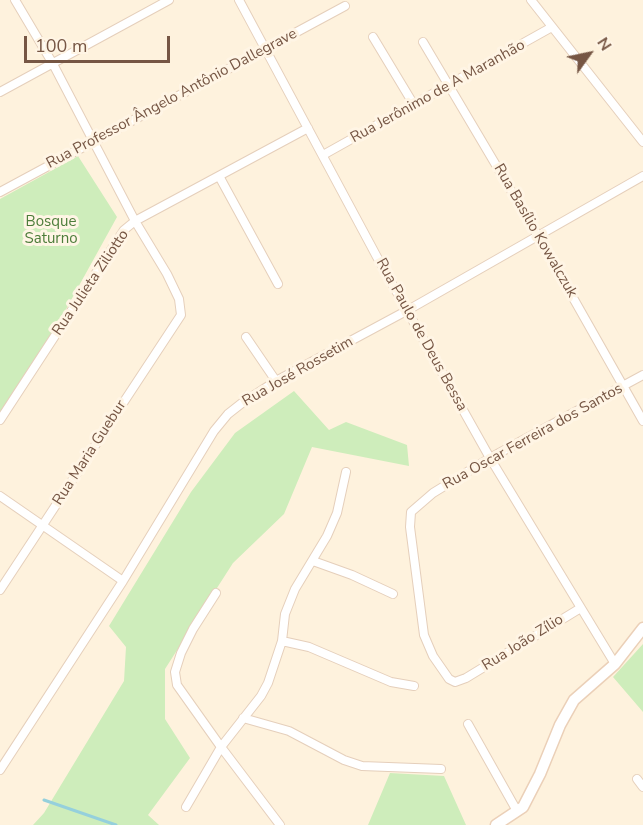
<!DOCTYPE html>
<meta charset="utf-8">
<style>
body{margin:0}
#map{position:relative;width:643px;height:825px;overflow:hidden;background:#fef2dd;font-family:"Nunito Sans",sans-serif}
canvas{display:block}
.north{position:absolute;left:559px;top:24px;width:60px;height:60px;-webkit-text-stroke:4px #fff5e5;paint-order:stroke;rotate:57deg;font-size:16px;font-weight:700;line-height:24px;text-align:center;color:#765644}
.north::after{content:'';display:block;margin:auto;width:21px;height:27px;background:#765644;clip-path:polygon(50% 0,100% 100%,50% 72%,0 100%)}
.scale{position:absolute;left:24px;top:36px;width:146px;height:27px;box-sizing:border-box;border:3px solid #765644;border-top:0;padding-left:8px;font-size:18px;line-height:21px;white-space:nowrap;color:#765644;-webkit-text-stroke:4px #fff5e5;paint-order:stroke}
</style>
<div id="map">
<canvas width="643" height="825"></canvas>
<div class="north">N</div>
<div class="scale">100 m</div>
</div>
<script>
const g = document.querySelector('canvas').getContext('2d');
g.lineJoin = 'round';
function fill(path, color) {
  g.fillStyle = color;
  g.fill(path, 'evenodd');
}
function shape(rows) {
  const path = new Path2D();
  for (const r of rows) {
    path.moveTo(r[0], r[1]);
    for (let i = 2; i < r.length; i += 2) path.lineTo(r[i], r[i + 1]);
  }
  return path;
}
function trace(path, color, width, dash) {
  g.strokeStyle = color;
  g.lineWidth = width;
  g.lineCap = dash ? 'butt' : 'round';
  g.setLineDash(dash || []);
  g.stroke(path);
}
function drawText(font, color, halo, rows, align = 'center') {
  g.font = font + ' "Nunito Sans",sans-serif';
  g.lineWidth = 6;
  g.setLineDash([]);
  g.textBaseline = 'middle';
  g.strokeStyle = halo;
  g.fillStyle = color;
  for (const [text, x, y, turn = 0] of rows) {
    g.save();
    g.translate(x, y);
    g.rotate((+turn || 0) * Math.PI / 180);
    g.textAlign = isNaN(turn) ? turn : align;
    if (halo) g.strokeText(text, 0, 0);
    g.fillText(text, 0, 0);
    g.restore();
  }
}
const green = shape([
 [78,156,117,217,39,358,0,415,0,199],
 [294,391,329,430,346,422,407,445,409,466,312,447,284,514,233,563,165,669,165,719,190,758,148,815,159,825,33,825,44,813,124,681,126,647,109,626,191,492,235,433],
 [643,644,643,712,613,677],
 [390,773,444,776,466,825,368,825]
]);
const stream = shape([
 [44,800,116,825]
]);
const street = shape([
 [239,0,377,257,490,458,615,664],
 [531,0,643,142],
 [373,37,414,105],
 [423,42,538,236,643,421],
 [0,92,169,0],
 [323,155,552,27],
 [219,176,278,284],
 [0,192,345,6],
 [246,337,276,381],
 [0,420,124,230,135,221,308,128],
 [0,496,123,581],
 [313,561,352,575,393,594],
 [0,590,181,315,179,299,167,274,135,221,53,64,15,0],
 [216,593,193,629,181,653,175,672,177,685,221,747,280,825],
 [579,609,466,678,455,682,449,679,433,656,424,635,410,527,411,512,433,493,490,458,643,375],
 [282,641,309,647,391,682,414,686],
 [243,718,289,731,344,760,362,766,441,769],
 [468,724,517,811],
 [0,770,123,581,214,431,228,414,242,403,276,381,408,310,643,176],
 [637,779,643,787],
 [186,807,221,747,261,696,268,683,282,641,285,614,295,589,327,536,337,513,346,472]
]);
const secondary = shape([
 [496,825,523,807,540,774,560,725,574,700,615,664,643,628]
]);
const streetNames = [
 ["Rua Jerônimo de A Maranhão",438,92,-29],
 ["Rua Professor Ângelo Antônio Dallegrave",172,99,-28],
 ["Rua Basílio Kowalczuk",535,231,60],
 ["Rua Julieta Ziliotto",91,283,-56],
 ["Rua Paulo de Deus Bessa",421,335,61],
 ["Rua José Rossetim",298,372,-30],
 ["Rua Oscar Ferreira dos Santos",533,437,-29],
 ["Rua Maria Guebur",90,453,-57],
 ["Rua João Zílio",523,643,-32]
];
const parkNames = [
 ["Bosque",51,222],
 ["Saturno",51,239]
];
fill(green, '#ceedbb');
trace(stream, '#95d0dc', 3);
trace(street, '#e5cfbb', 10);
trace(secondary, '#ebd0b8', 13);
trace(street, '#fff', 8);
trace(secondary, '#fff', 10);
drawText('15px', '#765644', '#fff5e5', streetNames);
drawText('15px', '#4d7d3a', '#fff5e5', parkNames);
</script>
